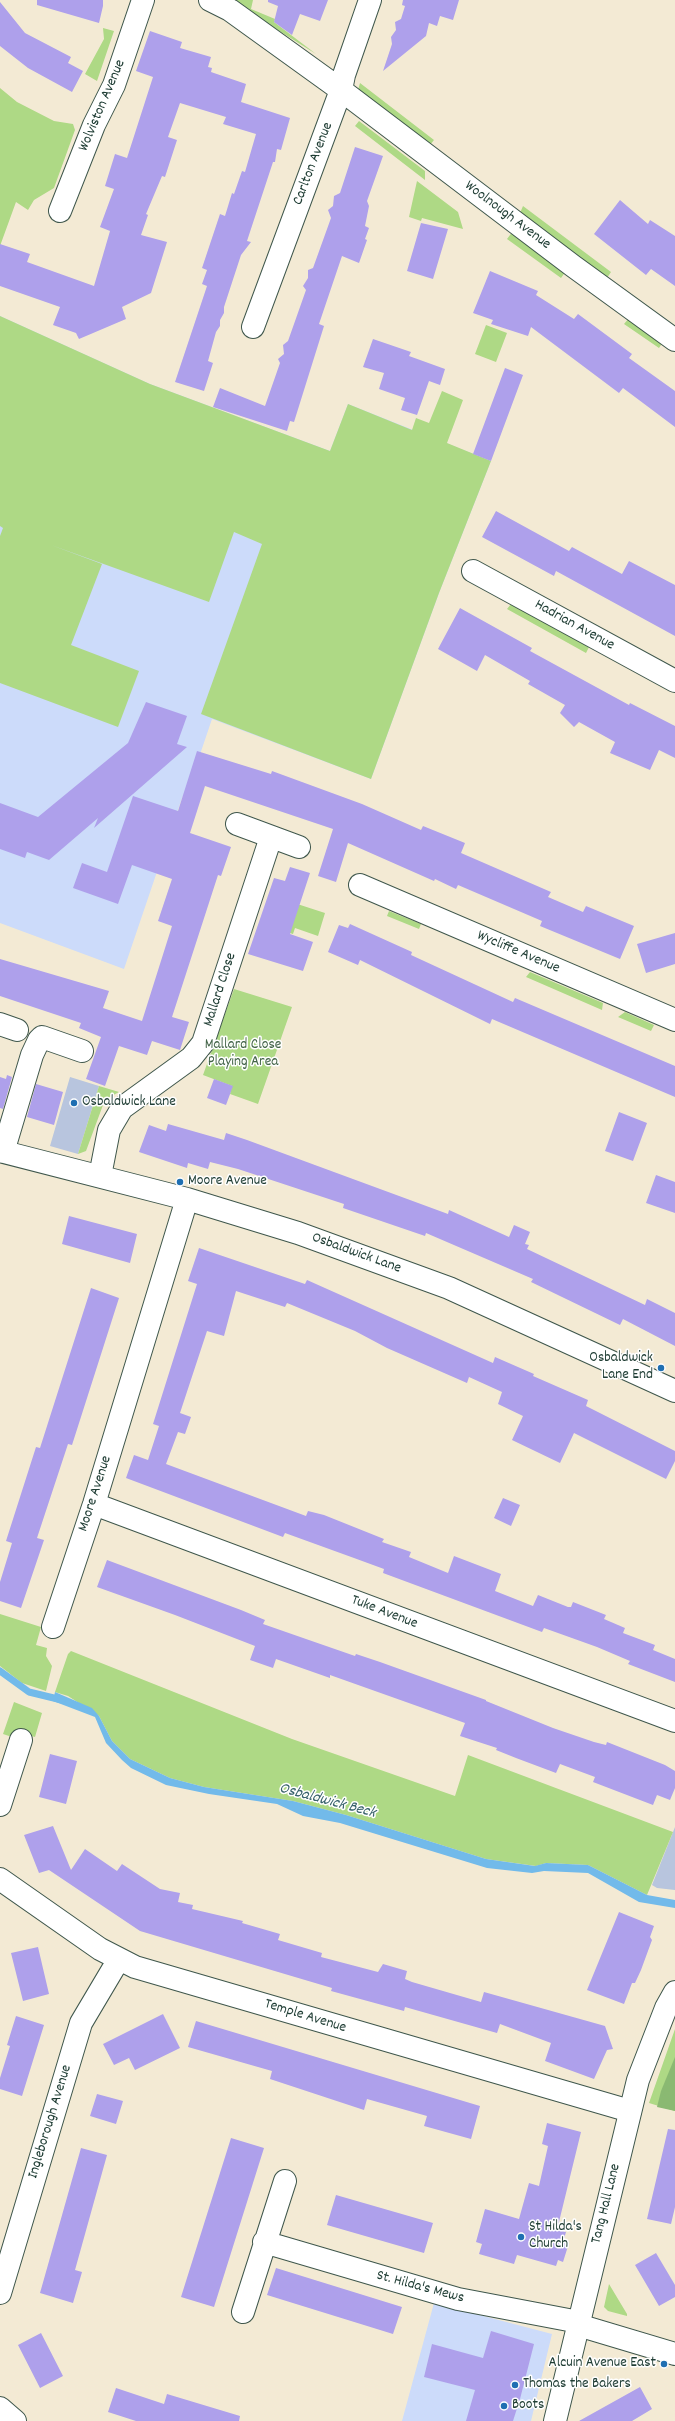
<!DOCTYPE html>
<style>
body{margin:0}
canvas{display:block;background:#f3ead4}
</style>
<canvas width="675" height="2421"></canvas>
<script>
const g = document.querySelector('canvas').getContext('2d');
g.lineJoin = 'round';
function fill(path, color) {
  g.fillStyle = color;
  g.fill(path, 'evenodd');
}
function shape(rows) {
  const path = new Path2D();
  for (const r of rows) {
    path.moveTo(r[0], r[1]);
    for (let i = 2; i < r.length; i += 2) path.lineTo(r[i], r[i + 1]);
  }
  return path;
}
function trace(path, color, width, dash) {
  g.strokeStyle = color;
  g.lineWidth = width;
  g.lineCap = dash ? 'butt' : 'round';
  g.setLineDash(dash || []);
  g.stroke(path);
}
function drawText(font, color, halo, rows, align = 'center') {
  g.font = font + ' Dekko,sans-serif';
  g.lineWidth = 3;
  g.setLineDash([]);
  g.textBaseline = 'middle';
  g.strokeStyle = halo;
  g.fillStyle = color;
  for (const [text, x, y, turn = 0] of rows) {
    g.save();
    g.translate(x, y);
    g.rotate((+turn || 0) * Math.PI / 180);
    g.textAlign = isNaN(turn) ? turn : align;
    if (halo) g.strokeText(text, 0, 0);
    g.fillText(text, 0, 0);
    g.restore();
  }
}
const built = shape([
 [0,316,150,384,330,451,348,404,491,461,439,593,371,779,212,719,191,781,182,798,124,969,0,923],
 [434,2303,552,2334,531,2421,402,2421]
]);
const industrial = shape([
 [70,1077,99,1086,78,1154,50,1146],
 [675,1827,675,1890,657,1888,652,1885]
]);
const green = shape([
 [225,0,253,0,251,9,275,19,274,22,316,54,257,17],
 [103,28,114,31,97,81,85,74,104,39],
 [360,83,434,140,430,145,358,90],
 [0,88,17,102,54,121,73,124,75,130,54,188,34,200,28,210,16,202,0,246],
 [359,121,425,171,425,180,355,126],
 [417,181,458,212,463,229,422,218,421,221,409,217],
 [523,206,611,272,607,278,520,213],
 [513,231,566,271,561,278,507,239],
 [0,316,150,384,330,451,348,404,412,430,416,418,429,423,442,391,463,400,447,443,491,461,439,593,371,779,201,714,262,544,234,532,209,602,51,545,102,564,71,645,139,671,118,727,0,683,0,536,3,528,0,526],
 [629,318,663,342,659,348,624,324],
 [486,325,507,333,496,362,475,354],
 [511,604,589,647,586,653,507,609],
 [285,900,325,913,318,936,295,928,293,934,277,929],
 [389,911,421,924,419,929,387,916],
 [530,972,603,1003,602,1010,526,977],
 [234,989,292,1007,258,1104,230,1094,232,1086,203,1075],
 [625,1012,654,1025,651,1031,618,1017],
 [99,1086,119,1092,108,1098,103,1105,86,1151,78,1154],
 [0,1614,41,1627,36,1645,47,1648,46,1656,52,1666,46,1691,22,1683,0,1666],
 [71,1651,292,1739,455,1796,468,1755,673,1832,647,1895,588,1865,546,1863,536,1866,486,1859,346,1815,293,1801,204,1787,170,1778,130,1759,112,1741,99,1716,68,1696,55,1692,68,1654],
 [14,1702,42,1713,35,1737,14,1731,12,1737,3,1734],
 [675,2029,675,2111,649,2103],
 [609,2284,627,2314,627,2316,608,2311,604,2307]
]);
const forest = shape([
 [675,2057,675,2111,657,2107,661,2091]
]);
const water = shape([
 [55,1692,92,1708,99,1716,112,1741,130,1759,170,1778,204,1787,293,1801,346,1815,486,1859,535,1866,546,1863,588,1865,647,1895,675,1900,675,1908,639,1902,588,1873,544,1871,532,1873,487,1868,340,1823,303,1816,277,1804,209,1794,166,1785,131,1768,122,1760,106,1743,95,1717,53,1701]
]);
const stream = shape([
 [0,1671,29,1692,62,1700]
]);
const building = shape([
 [37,0,103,0,103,6,99,23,37,5],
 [268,0,328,0,320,21,300,14,292,35,274,22,278,6,268,2],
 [403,0,459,0,453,20,440,16,437,26,429,23,426,36,383,71,392,44,391,37,396,30,395,22,401,19,405,6,402,5],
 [0,2,25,33,71,57,68,63,83,71,72,92,28,68,0,46],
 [150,31,182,42,180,48,211,57,208,67,212,68,211,72,246,84,241,102,290,118,281,150,277,149,275,162,273,162,247,241,251,242,241,255,224,307,224,313,220,320,220,326,216,332,208,361,213,363,204,391,175,382,207,286,202,284,207,270,202,268,220,214,225,216,232,193,234,194,242,171,245,172,256,134,223,124,226,117,180,103,168,137,177,140,165,177,162,176,146,214,148,215,141,235,167,242,151,293,122,307,126,319,79,339,76,333,53,325,60,307,0,286,0,244,30,254,27,262,94,286,110,231,100,227,114,189,105,186,115,154,127,158,153,77,136,71],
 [355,147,383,156,367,201,369,206,365,226,369,228,365,239,367,240,359,263,342,256,319,324,324,326,294,422,290,421,287,431,213,407,220,388,265,406,280,363,278,359,284,354,283,345,288,341,306,290,303,286,308,278,308,270,313,268,331,218,328,210,333,206,334,196,340,193],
 [620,200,648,224,650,220,675,236,675,286,651,269,646,275,594,234],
 [421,223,448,229,433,279,407,271],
 [490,271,538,291,536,295,574,319,578,314,632,354,629,358,675,391,675,427,623,388,619,393,531,327,528,336,491,324,493,320,473,313],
 [373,339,411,352,409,356,445,369,440,385,429,381,417,415,401,410,405,398,379,389,384,373,363,367],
 [505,368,523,375,491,461,473,454],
 [496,511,569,551,572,547,622,574,629,561,675,585,675,636,556,571,554,576,482,537],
 [460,608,532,648,530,651,629,705,630,703,675,726,675,758,659,750,650,770,610,753,615,742,579,722,574,727,560,713,565,705,528,684,530,681,485,655,477,671,438,649],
 [146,702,187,716,177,744,187,747,94,828,98,818,49,860,27,852,25,858,0,849,0,803,38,817,128,743],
 [197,751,271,774,272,771,362,804,421,830,423,826,465,843,461,853,551,892,548,897,583,912,586,906,634,926,620,959,540,926,542,921,458,885,456,889,435,879,434,881,348,843,336,882,318,876,333,829,205,786,190,833,231,847,221,876,218,875,172,1017,189,1022,180,1050,152,1041,147,1055,119,1046,105,1086,86,1079,101,1037,79,1028,81,1023,0,996,0,959,109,991,103,1008,142,1021,172,926,158,921,172,879,132,865,118,904,73,888,82,863,107,872,133,796,178,811],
 [290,867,310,873,290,934,313,942,303,971,248,954,274,878,285,881],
 [350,924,412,952,411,955,513,1002,515,998,675,1066,675,1097,492,1019,490,1024,360,960,358,965,328,952,339,925,348,928],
 [675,933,675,964,646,973,637,944],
 [7,1075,12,1077,3,1109,0,1108,0,1077,6,1079],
 [214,1079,233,1086,226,1105,207,1098],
 [36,1084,63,1092,54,1125,27,1117],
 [619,1112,647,1123,633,1161,605,1151],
 [168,1124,224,1140,226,1133,247,1140,448,1214,449,1210,509,1237,514,1225,530,1232,525,1244,529,1245,527,1249,645,1305,647,1299,675,1313,675,1346,623,1319,620,1325,531,1282,533,1279,426,1233,425,1236,343,1208,344,1204,238,1169,210,1162,208,1169,188,1163,187,1168,139,1152,149,1125,166,1131],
 [656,1175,675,1182,675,1213,646,1203],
 [69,1216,137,1234,130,1263,62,1244],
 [199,1248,305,1284,307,1280,493,1363,495,1357,534,1374,533,1376,588,1400,586,1406,675,1451,675,1461,666,1479,574,1433,560,1463,512,1440,523,1416,498,1404,502,1392,469,1377,467,1383,387,1348,355,1331,287,1303,285,1307,236,1291,224,1336,207,1331,180,1413,191,1417,185,1434,178,1432,166,1464,306,1516,308,1511,324,1515,384,1539,382,1542,411,1552,409,1557,448,1573,454,1556,501,1574,495,1591,533,1606,538,1595,568,1607,571,1607,573,1602,606,1615,604,1619,625,1628,623,1633,655,1645,653,1650,675,1659,675,1682,628,1664,630,1661,597,1647,544,1628,542,1632,383,1573,384,1569,354,1558,285,1533,283,1537,126,1478,134,1455,148,1460,159,1426,153,1424,197,1284,188,1281],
 [91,1288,119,1298,72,1445,68,1444,37,1538,44,1540,21,1608,0,1601,0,1582,12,1543,6,1541,36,1447,40,1448],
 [503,1498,520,1505,511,1526,494,1518],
 [107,1560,241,1610,265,1620,263,1624,306,1639,355,1656,356,1654,380,1662,486,1700,486,1701,553,1728,594,1742,606,1745,607,1742,665,1765,675,1771,675,1788,670,1800,657,1795,653,1805,593,1782,595,1777,560,1764,556,1773,516,1758,496,1750,497,1748,460,1736,465,1723,330,1675,330,1678,276,1659,273,1668,250,1660,255,1646,175,1615,97,1587],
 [50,1754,77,1761,66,1804,39,1797],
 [53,1826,71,1870,85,1849,117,1871,122,1864,160,1889,180,1893,178,1902,193,1905,192,1909,243,1921,242,1923,280,1934,278,1940,322,1953,321,1957,378,1972,383,1964,407,1971,405,1979,412,1982,481,2002,484,1992,605,2026,613,2049,607,2050,594,2079,545,2061,551,2043,500,2024,497,2033,405,2007,404,2011,331,1991,332,1988,140,1931,49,1870,39,1873,24,1835],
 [619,1912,654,1926,650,1937,652,1940,641,1970,635,1983,632,1983,624,2004,587,1990],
 [38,1947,49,1994,23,2001,11,1953],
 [163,2014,180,2048,135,2070,129,2058,114,2065,103,2044],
 [16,2016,44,2025,22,2096,0,2089,0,2078,10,2046,7,2045],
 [196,2021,480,2106,471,2139,424,2126,427,2116,367,2099,364,2110,270,2079,272,2071,188,2047],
 [97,2094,123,2101,116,2124,90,2116],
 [547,2123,581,2132,557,2230,566,2232,563,2242,569,2243,563,2262,558,2260,556,2266,517,2255,514,2264,479,2254,482,2244,476,2242,485,2209,519,2219,529,2183,539,2186,548,2146,542,2144],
 [668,2129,675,2130,675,2207,671,2224,647,2219],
 [231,2138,264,2148,214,2307,181,2297],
 [81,2148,107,2155,75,2270,82,2272,73,2303,40,2293],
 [336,2195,433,2223,424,2253,327,2225],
 [656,2253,675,2285,675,2297,659,2306,635,2265],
 [276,2268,402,2307,393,2334,267,2295],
 [491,2331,534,2344,520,2399,513,2421,466,2421,475,2390,424,2377,432,2344,483,2358],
 [41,2333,63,2376,40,2388,18,2345],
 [640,2387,652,2409,632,2421,579,2421],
 [116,2388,164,2404,167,2394,240,2416,239,2421,136,2421,108,2412]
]);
const minor = shape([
 [210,0,230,10,341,90,573,266,675,340],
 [60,211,94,125,114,85,143,0],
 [253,327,341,90,344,75,370,0],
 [473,571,675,681],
 [237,824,299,847],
 [360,885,675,1020],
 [0,1024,17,1030],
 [0,1151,187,1199,298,1233,449,1288,675,1391],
 [3,1152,32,1055,39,1040,42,1037,82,1051],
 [100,1176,109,1130,122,1108,191,1058,203,1043,271,837],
 [94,1504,675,1721],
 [53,1627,94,1504,187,1199],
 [0,1805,21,1740],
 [0,1879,100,1949,135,1967,630,2111],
 [264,2242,458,2299,579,2322],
 [0,2293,81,2023,119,1959],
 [243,2312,285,2181],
 [578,2325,675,2354],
 [0,2408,15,2421]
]);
const tertiary = shape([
 [555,2421,638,2080,666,2008,675,1992]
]);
const markers = [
 [74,1103,4,"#1f6fb2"],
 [180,1182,4,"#1f6fb2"],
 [661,1368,4,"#1f6fb2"],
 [521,2237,4,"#1f6fb2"],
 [664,2364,4,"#1f6fb2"],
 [515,2385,4,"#1f6fb2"],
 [504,2406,4,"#1f6fb2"]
];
const streetNames = [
 ["Wolviston Avenue",103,106,-67],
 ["Carlton Avenue",314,164,-69],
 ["Woolnough Avenue",507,216,37],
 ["Hadrian Avenue",574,626,29],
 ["Wycliffe Avenue",518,953,23],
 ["Mallard Close",221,990,-72],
 ["Osbaldwick Lane",356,1254,20],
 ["Moore Avenue",96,1494,-72],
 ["Tuke Avenue",384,1613,21],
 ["Temple Avenue",305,2017,17],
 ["Ingleborough Avenue",51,2122,-73],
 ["Tang Hall Lane",607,2204,-76],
 ["St. Hilda's Mews",420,2288,15]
];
const parkNames = [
 ["Mallard Close",243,1046],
 ["Playing Area",243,1063]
];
const poiNames = [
 ["Osbaldwick Lane",82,1103],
 ["Moore Avenue",188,1182],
 ["Osbaldwick",653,1359,"right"],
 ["Lane End",653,1376,"right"],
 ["St Hilda's",529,2228],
 ["Church",529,2245],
 ["Alcuin Avenue East",656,2364,"right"],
 ["Thomas the Bakers",523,2385],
 ["Boots",512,2406]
];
const waterNames = [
 ["Osbaldwick Beck",327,1802,15]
];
fill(built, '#ccdbfa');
fill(industrial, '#b8c5de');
fill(green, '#aed985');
fill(forest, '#8ab972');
fill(water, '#72baea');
trace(stream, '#72baea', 7);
fill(building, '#aea0eb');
trace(minor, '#3f574c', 24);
trace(tertiary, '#3f574c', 24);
trace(minor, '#fff', 22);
trace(tertiary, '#fff', 22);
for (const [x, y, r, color] of markers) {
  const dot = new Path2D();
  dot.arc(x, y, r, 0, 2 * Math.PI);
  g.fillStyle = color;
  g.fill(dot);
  trace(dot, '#fff', 1.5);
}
drawText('15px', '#1f3d34', '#fff', streetNames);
drawText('15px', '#436448', '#fff', parkNames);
drawText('15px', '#1f3d34', '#fff', poiNames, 'left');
drawText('italic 16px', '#38626b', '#fff', waterNames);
</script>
